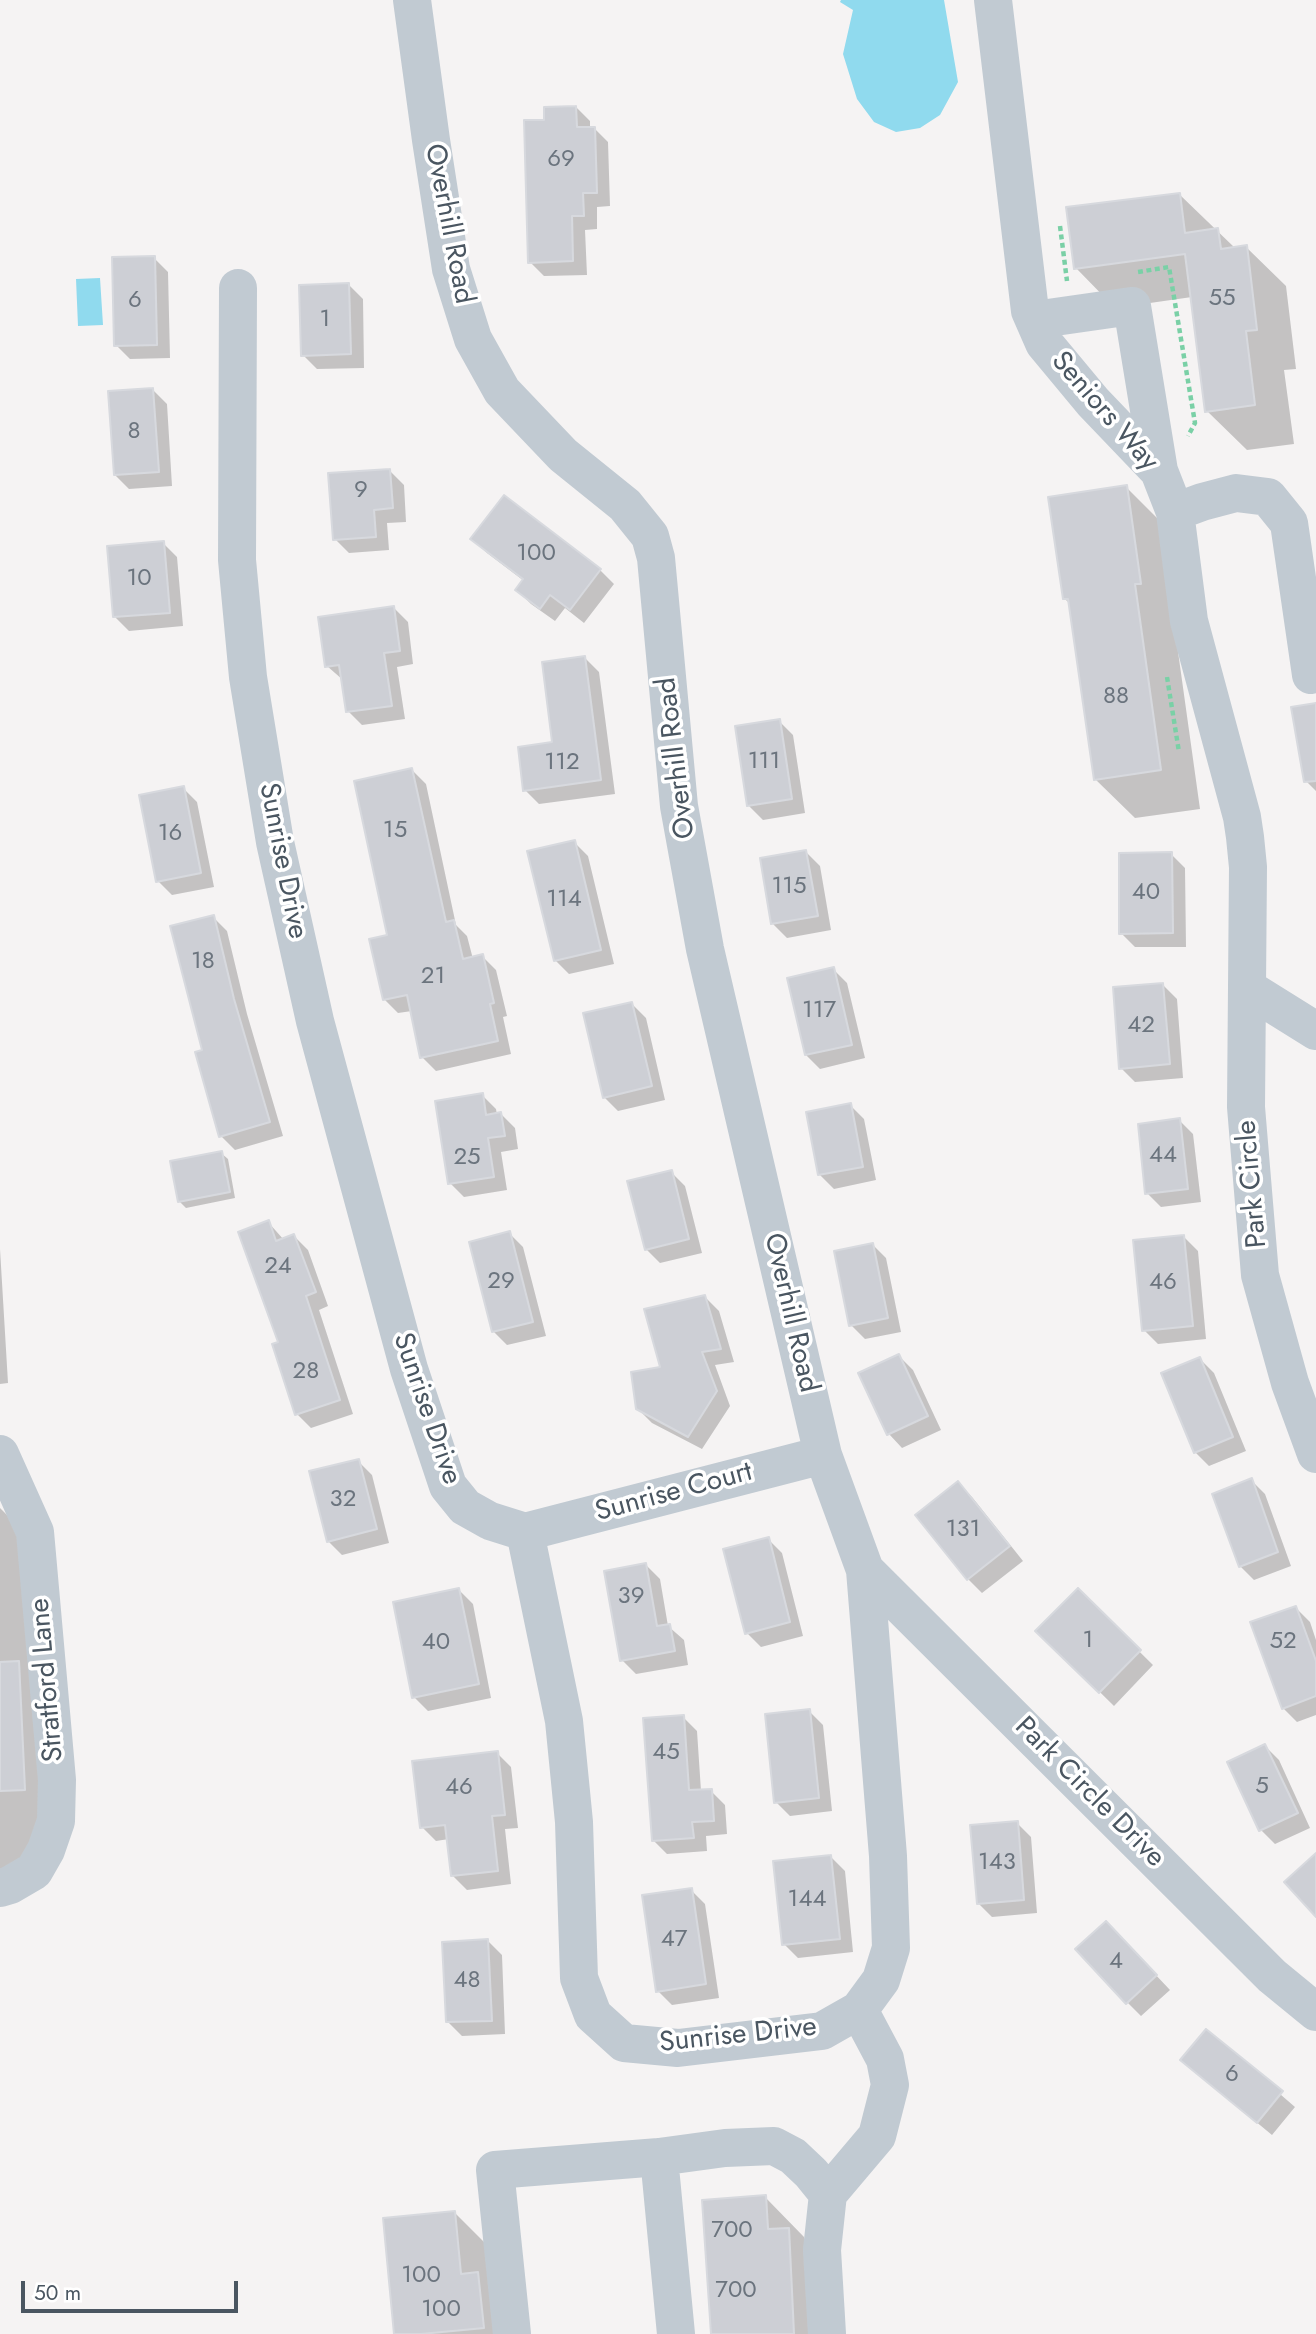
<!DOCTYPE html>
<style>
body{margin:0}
#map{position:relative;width:1316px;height:2334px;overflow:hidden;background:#f5f3f3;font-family:Jost,sans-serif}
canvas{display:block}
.scale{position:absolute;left:21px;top:2281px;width:217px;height:32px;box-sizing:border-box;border:4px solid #4a5661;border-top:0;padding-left:9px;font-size:21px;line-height:24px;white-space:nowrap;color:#4a5661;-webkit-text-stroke:5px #fff;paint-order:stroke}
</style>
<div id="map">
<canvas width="1316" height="2334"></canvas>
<div class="scale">50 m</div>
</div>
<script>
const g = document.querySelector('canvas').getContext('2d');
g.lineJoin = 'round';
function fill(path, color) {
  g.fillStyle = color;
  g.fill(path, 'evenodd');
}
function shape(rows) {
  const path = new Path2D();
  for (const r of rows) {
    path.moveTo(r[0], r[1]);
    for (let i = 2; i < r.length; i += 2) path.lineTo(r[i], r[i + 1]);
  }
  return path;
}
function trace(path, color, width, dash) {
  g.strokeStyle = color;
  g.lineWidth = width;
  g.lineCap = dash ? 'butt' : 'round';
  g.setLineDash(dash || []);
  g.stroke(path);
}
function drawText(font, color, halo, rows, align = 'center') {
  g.font = font + ' Jost,sans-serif';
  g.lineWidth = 7;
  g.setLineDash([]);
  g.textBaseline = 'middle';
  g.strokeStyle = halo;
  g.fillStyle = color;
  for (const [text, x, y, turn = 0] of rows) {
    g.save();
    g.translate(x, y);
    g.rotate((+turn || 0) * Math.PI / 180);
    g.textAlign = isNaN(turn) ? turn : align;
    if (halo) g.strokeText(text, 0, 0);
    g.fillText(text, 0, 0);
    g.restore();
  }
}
const water = shape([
 [841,0,944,0,958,82,940,115,920,128,896,132,874,122,857,99,843,54,853,10,840,2],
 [100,278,103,325,78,326,76,279]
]);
const shadow = shape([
 [576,107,590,121,590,129,594,128,608,142,610,206,597,207,597,229,585,230,587,275,544,276,530,262],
 [1179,194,1235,248,1246,247,1286,286,1296,369,1284,370,1294,444,1247,450,1207,411,1192,297,1115,308,1076,268],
 [154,258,168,272,170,358,130,359,116,345],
 [349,285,363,299,364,368,317,369,303,355],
 [153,390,167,404,172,486,129,489,115,475],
 [390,471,404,485,406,522,387,523,389,550,349,553,335,539],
 [1126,487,1166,527,1174,623,1200,809,1135,818,1095,779,1071,605,1065,599],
 [504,497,600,570,614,584,584,623,565,608,555,621,531,604,517,590,524,581,487,553,473,539],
 [163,543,177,557,183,626,129,631,115,617],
 [394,608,408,622,413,664,397,667,405,719,362,725,348,711,343,680,327,666],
 [585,658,599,672,615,794,539,804,525,790,554,744],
 [1316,705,1316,791,1305,780],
 [779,721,793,735,805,813,763,820,749,806],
 [412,770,426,784,456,925,467,936,473,959,482,956,496,970,507,1016,503,1017,511,1054,436,1071,422,1057,412,1011,398,1013,384,999,389,936],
 [183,788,197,802,214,887,172,895,158,881],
 [574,842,588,856,614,964,569,974,555,960],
 [806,852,820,866,831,930,787,938,773,924],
 [1171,854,1185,868,1186,947,1135,947,1121,933],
 [213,917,227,931,247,1014,283,1136,235,1150,221,1136,204,1051],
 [833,969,847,983,865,1058,820,1069,806,1055],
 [1163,985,1177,999,1183,1078,1135,1082,1121,1068],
 [632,1004,646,1018,665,1100,618,1111,604,1097],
 [482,1095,496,1109,497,1115,501,1114,515,1128,518,1149,501,1152,507,1190,464,1197,450,1183],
 [850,1105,864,1119,876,1180,834,1189,820,1175],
 [1179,1120,1193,1134,1201,1202,1161,1207,1147,1193],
 [221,1153,228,1159,235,1198,186,1208,180,1202],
 [671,1172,685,1186,702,1253,660,1263,646,1249],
 [268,1222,284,1240,294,1236,308,1250,328,1306,319,1310,353,1414,311,1428,297,1414,280,1343],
 [509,1233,523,1247,546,1336,507,1345,493,1331],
 [1184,1237,1198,1251,1206,1339,1158,1344,1144,1330],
 [872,1244,886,1258,901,1332,865,1339,851,1325],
 [0,1249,8,1383,0,1384],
 [705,1297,719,1311,734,1362,715,1365,730,1406,702,1449,652,1423,637,1408],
 [899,1356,913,1370,941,1430,902,1448,889,1434],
 [1200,1359,1214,1373,1246,1451,1209,1466,1195,1452],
 [358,1461,372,1475,389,1543,342,1555,328,1541],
 [1251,1480,1265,1494,1291,1566,1254,1580,1240,1566],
 [958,1483,972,1497,1023,1561,982,1593,968,1579,918,1515],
 [0,1508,24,1532,48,1569,40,1867,0,1869],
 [768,1539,782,1553,803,1636,761,1647,747,1633],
 [646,1565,660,1579,668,1626,684,1640,688,1665,636,1674,622,1660],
 [459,1590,473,1604,491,1698,428,1711,414,1697],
 [1078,1591,1153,1665,1114,1706,1038,1631],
 [1296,1608,1310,1622,1316,1640,1316,1715,1297,1722,1283,1708],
 [809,1711,823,1725,832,1811,790,1816,776,1802],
 [683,1717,697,1731,701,1791,711,1791,725,1805,727,1834,706,1836,707,1851,667,1854,653,1840],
 [1265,1746,1279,1760,1310,1828,1275,1844,1261,1830],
 [497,1753,511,1767,518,1828,505,1829,511,1884,467,1890,453,1876,449,1839,436,1841,422,1827],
 [1017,1823,1031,1837,1037,1913,992,1917,978,1903],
 [831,1857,845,1871,853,1952,798,1958,784,1944],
 [691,1890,705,1904,719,1998,672,2005,658,1991],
 [1120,1937,1170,1990,1141,2016,1127,2002],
 [488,1941,502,1955,505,2034,462,2036,448,2022],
 [1207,2031,1295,2107,1272,2135,1197,2073],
 [765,2197,804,2237,831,2334,713,2334],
 [454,2212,494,2252,519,2334,395,2334]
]);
const building = shape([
 [576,106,577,127,595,127,597,193,583,193,584,216,572,216,573,261,528,263,524,120,544,120,544,107,576,106],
 [1180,193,1185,233,1218,228,1221,249,1247,245,1257,330,1246,331,1255,405,1205,412,1185,254,1074,269,1066,207,1180,193],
 [155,256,157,345,114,346,112,257,155,256],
 [349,283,351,354,301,356,299,285,349,283],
 [153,388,159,472,114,475,108,391,153,388],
 [390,469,393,508,374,510,376,537,333,540,328,473,390,469],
 [1127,485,1141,584,1135,584,1161,770,1094,780,1068,599,1063,599,1048,497,1127,485],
 [504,495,601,569,570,610,550,595,540,609,515,590,523,579,470,539,504,495],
 [164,541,170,613,113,617,107,546,164,541],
 [394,606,400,651,384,653,392,706,346,712,339,665,325,667,318,617,394,606],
 [585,656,601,780,523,791,518,747,552,742,542,662,585,656],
 [1316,703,1316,781,1304,782,1291,707,1316,703],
 [780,719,792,799,747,806,735,726,780,719],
 [412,768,446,922,454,920,463,959,483,954,494,1003,490,1004,498,1041,420,1058,407,995,383,1000,369,939,387,935,354,781,412,768],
 [184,786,201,873,156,882,139,795,184,786],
 [575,840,601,950,554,961,527,851,575,840],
 [806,850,818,916,771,924,760,858,806,850],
 [1172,852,1173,933,1119,934,1119,853,1172,852],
 [214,915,234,999,270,1122,219,1137,195,1052,202,1050,170,926,214,915],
 [834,967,852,1045,805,1055,787,978,834,967],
 [1163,983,1170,1064,1119,1069,1113,987,1163,983],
 [632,1002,652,1086,603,1098,583,1013,632,1002],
 [483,1093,486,1115,501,1112,505,1136,488,1138,494,1177,448,1184,435,1101,483,1093],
 [851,1103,863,1167,818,1175,806,1112,851,1103],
 [1180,1118,1188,1189,1145,1194,1138,1124,1180,1118],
 [222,1151,230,1192,178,1202,170,1161,222,1151],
 [672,1170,689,1239,645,1250,627,1181,672,1170],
 [269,1220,276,1241,294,1234,316,1292,306,1296,340,1400,295,1415,272,1344,278,1342,238,1232,269,1220],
 [510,1231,533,1322,492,1332,469,1242,510,1231],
 [1184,1235,1193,1326,1142,1331,1133,1240,1184,1235],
 [873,1243,888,1318,849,1326,834,1251,873,1243],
 [705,1295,721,1349,702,1352,717,1391,688,1437,636,1409,631,1372,660,1367,644,1309,705,1295],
 [899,1354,928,1416,887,1435,858,1373,899,1354],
 [1200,1357,1233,1437,1194,1453,1161,1373,1200,1357],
 [359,1459,377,1529,327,1542,309,1471,359,1459],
 [1252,1478,1278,1552,1239,1567,1212,1494,1252,1478],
 [958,1481,1010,1546,967,1580,915,1515,958,1481],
 [769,1537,790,1622,745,1634,723,1549,769,1537],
 [646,1563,657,1626,670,1624,675,1651,620,1661,604,1571,646,1563],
 [459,1588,479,1684,412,1698,393,1602,459,1588],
 [1078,1588,1141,1650,1099,1693,1035,1631,1078,1588],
 [1296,1606,1316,1661,1316,1696,1282,1709,1250,1622,1296,1606],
 [19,1661,25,1790,0,1791,0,1662,19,1661],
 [810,1709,819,1798,774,1803,765,1714,810,1709],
 [684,1715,689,1790,712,1789,714,1821,692,1822,694,1838,652,1841,643,1718,684,1715],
 [1265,1744,1298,1813,1259,1831,1227,1762,1265,1744],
 [498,1751,505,1815,492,1816,498,1871,451,1876,445,1825,420,1828,412,1761,498,1751],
 [1018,1821,1024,1900,977,1904,970,1825,1018,1821],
 [1316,1853,1316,1917,1284,1882,1316,1853],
 [831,1855,840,1939,782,1945,773,1861,831,1855],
 [692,1888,706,1984,656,1992,642,1895,692,1888],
 [1106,1921,1157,1975,1126,2004,1075,1949,1106,1921],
 [488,1939,492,2021,446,2022,442,1942,488,1939],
 [1206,2029,1283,2091,1257,2123,1180,2060,1206,2029],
 [766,2195,768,2229,789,2228,794,2334,711,2334,702,2200,766,2195],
 [455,2211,461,2274,478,2272,484,2328,421,2334,394,2334,383,2218,455,2211]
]);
const path = shape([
 [1060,226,1067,281],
 [1138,272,1169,267,1195,423,1188,436],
 [1167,677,1179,752]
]);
const minor = shape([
 [412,0,431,140,451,269,473,339,502,391,563,455,625,505,650,536,656,558,679,806,705,949,823,1455,865,1570,888,1856,891,1948,881,1980,859,2010,822,2031,678,2048,624,2043,593,2015,579,1978,574,1822,564,1721,525,1532],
 [993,0,1030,311,1044,343,1093,402,1159,471,1175,512,1189,621,1242,817,1245,837,1248,867,1246,1107,1260,1275,1290,1383,1316,1454],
 [238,288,237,560,248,677,275,842,315,1021,409,1369,448,1486,465,1507,490,1521,525,1532],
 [1034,320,1132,306,1159,471],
 [1175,512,1202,502,1236,493,1268,497,1289,523,1311,675],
 [1247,988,1316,1031],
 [0,1454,35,1532,57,1780,56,1821,46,1850,34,1871,10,1885,0,1888],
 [525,1532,823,1455],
 [865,1570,1272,1976,1316,2012],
 [659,2157,676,2334],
 [512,2334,495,2170,659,2157,725,2148,774,2146,793,2156,811,2173,828,2194],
 [827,2334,822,2250,828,2194,877,2136,890,2085,885,2059,859,2010]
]);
const numberNames = [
 ["69",561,160],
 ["55",1222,299],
 ["6",135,301],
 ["1",325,320],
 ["8",134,432],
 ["9",361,491],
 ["100",536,554],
 ["10",139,579],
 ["88",1116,697],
 ["111",764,762],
 ["112",562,763],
 ["15",395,831],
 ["16",170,834],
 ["115",789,887],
 ["40",1146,893],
 ["114",564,900],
 ["18",203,962],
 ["21",433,977],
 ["117",819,1011],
 ["42",1141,1026],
 ["44",1163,1156],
 ["25",467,1158],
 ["24",278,1267],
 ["29",501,1282],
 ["46",1163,1283],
 ["28",306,1372],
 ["32",343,1500],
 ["131",963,1530],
 ["39",631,1597],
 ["1",1088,1641],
 ["52",1283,1642],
 ["40",436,1643],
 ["45",666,1753],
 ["5",1262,1787],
 ["46",459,1788],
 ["143",997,1863],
 ["144",807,1900],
 ["47",674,1940],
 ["4",1116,1962],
 ["48",467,1981],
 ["6",1232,2075],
 ["700",732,2231],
 ["100",421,2276],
 ["700",736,2291],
 ["100",441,2310]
];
const streetNames = [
 ["Overhill Road",448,224,79],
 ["Seniors Way",1104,412,49],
 ["Overhill Road",677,758,-97],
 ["Sunrise Drive",282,861,79],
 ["Park Circle",1253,1184,-95],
 ["Overhill Road",790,1313,77],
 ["Sunrise Drive",426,1409,71],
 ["Sunrise Court",674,1493,-15],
 ["Stratford Lane",48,1680,-95],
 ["Park Circle Drive",1089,1793,45],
 ["Sunrise Drive",738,2036,-6]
];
fill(water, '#90daee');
fill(shadow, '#0003');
fill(building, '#cdcfd5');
trace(building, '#d7d9de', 2);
trace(path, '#7ad0a6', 4.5, [5, 3.5]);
trace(minor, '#c1cad2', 38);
drawText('24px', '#6b747e', null, numberNames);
drawText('28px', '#4a5661', '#fff', streetNames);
</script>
